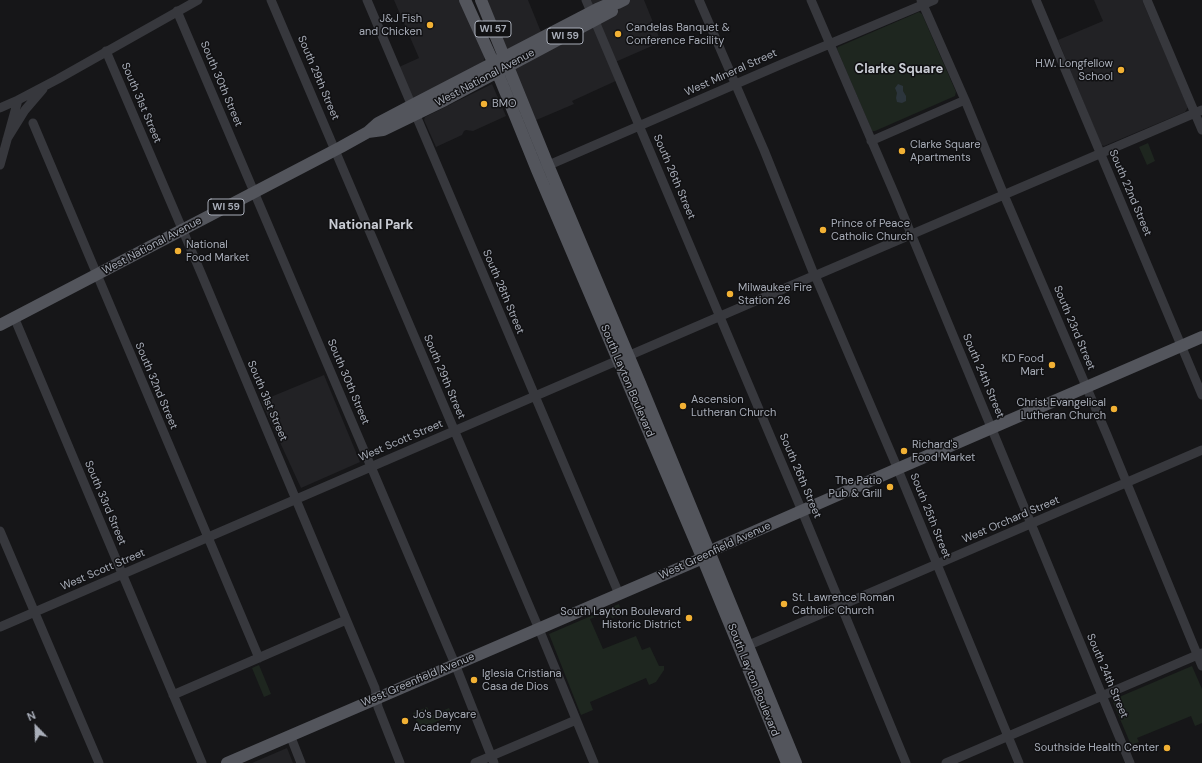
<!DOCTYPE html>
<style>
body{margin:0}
#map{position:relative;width:1202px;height:763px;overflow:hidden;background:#161618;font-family:"DM Sans",sans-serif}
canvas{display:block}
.north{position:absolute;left:16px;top:707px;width:40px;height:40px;-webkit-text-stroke:3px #111113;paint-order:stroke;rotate:337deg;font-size:11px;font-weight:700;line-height:16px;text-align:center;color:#a8adb8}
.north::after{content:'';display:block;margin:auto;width:14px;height:18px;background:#a8adb8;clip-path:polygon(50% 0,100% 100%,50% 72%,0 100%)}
</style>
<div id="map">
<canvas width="1202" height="763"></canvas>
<div class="north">N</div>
</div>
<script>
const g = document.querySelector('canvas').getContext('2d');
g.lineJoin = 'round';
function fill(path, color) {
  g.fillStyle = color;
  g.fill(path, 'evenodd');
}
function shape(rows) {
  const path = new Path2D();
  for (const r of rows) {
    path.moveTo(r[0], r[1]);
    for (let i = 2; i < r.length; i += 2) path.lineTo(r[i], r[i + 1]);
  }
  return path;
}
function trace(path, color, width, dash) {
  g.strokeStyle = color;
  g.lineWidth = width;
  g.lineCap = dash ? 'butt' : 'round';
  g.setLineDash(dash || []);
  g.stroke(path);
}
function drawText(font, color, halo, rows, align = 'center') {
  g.font = font + ' "DM Sans",sans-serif';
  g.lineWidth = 3;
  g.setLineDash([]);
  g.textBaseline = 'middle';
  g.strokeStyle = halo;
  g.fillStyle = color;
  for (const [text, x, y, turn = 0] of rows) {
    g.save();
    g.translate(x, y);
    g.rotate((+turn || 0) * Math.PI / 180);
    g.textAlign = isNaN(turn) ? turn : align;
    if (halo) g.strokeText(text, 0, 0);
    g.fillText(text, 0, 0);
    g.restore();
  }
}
const built = shape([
 [394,0,460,0,485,57,483,63,413,100,399,67,419,58],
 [481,0,528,0,543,37,505,57],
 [591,0,644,0,661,42,613,63,620,79,572,101,574,104,534,121,513,69,592,28],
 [1094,0,1142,0,1188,107,1185,112,1104,146,1101,145,1058,40,1103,21],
 [492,84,506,116,473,131,466,130,464,131,462,135,436,147,424,120,425,117],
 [324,375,360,462,301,488,261,401],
 [287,748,293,763,252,763]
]);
const green = shape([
 [919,12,922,14,956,92,955,96,875,131,872,131,837,49,838,47],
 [1148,143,1155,161,1147,165,1139,147],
 [619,604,620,608,617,616,612,618,609,611,590,619,603,649,636,636,642,650,650,647,659,666,664,666,664,670,656,682,649,685,646,678,590,702,593,710,581,715,549,634],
 [259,665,271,694,264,697,252,668],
 [1192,666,1202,689,1202,723,1195,726,1191,716,1137,738,1139,742,1131,745,1112,700],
 [427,707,431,716,449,708,452,715,420,729,413,713]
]);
const water = shape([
 [898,84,903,86,903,91,906,96,906,101,902,103,897,102,896,98,897,93,895,88]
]);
const minor = shape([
 [271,0,539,629,594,763],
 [367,0,619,594],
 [586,0,802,511,906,763],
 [699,0,764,150,813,272],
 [811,0,895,195,1130,763],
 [921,0,965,100,1004,195,1107,435,1202,666],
 [1036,0,1202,395],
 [1147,0,1202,130],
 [177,11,455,664,494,763],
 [106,51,201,273,375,688,378,707,400,763],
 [0,108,18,100,58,79,198,0],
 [33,123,259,658],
 [7,139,25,110,43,89],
 [871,141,965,100],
 [0,165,18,100],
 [542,168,782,64,934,0],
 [819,274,1202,110],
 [817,280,894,460,1019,763],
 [14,317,202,763],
 [0,531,99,763],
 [0,627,811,277],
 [742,648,1202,450],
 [173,695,346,620],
 [290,735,301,763],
 [475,763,576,720],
 [946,763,1202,653]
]);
const major = shape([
 [465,0,494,64,537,170,702,557,787,763],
 [481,0,548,165,640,383,796,763],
 [368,132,383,130,445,100,612,11],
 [0,325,341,147,368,132,378,123,416,103,597,9,611,3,618,3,624,0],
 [227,763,696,561,717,548,897,469,1202,337]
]);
const markers = [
 [430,25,4,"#f2b134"],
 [618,34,4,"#f2b134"],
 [1121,70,4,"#f2b134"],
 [484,104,4,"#f2b134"],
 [902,151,4,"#f2b134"],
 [823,230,4,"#f2b134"],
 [178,251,4,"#f2b134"],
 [730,294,4,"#f2b134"],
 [1052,365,4,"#f2b134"],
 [683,406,4,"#f2b134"],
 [1114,409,4,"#f2b134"],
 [904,451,4,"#f2b134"],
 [890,487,4,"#f2b134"],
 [784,604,4,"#f2b134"],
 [689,618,4,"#f2b134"],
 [474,680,4,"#f2b134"],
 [405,721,4,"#f2b134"],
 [1167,748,4,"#f2b134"]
];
const shields = [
 [493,29,36],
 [565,36,36],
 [226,207,36]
];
const shieldNames = [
 ["WI 57",493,29],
 ["WI 59",565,36],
 ["WI 59",226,207]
];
const poiNames = [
 ["J&J Fish",422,19,"right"],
 ["and Chicken",422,32,"right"],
 ["Candelas Banquet &",626,28],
 ["Conference Facility",626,41],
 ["H.W. Longfellow",1113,64,"right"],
 ["School",1113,77,"right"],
 ["BMO",492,104],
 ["Clarke Square",910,145],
 ["Apartments",910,158],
 ["Prince of Peace",831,224],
 ["Catholic Church",831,237],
 ["National",186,245],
 ["Food Market",186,258],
 ["Milwaukee Fire",738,288],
 ["Station 26",738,301],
 ["KD Food",1044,359,"right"],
 ["Mart",1044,372,"right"],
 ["Ascension",691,400],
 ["Lutheran Church",691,413],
 ["Christ Evangelical",1106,403,"right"],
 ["Lutheran Church",1106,416,"right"],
 ["Richard's",912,445],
 ["Food Market",912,458],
 ["The Patio",882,481,"right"],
 ["Pub & Grill",882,494,"right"],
 ["St. Lawrence Roman",792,598],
 ["Catholic Church",792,611],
 ["South Layton Boulevard",681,612,"right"],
 ["Historic District",681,625,"right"],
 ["Iglesia Cristiana",482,674],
 ["Casa de Dios",482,687],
 ["Jo's Daycare",413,715],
 ["Academy",413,728],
 ["Southside Health Center",1159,748,"right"]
];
const streetNames = [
 ["West Mineral Street",731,73,-24],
 ["South 29th Street",318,78,67],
 ["West National Avenue",485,78,-28],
 ["South 30th Street",221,84,67],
 ["South 31st Street",141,103,67],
 ["South 26th Street",674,177,67],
 ["South 22nd Street",1130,193,67],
 ["West National Avenue",152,246,-28],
 ["South 28th Street",503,292,67],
 ["South 23rd Street",1074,328,67],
 ["South 24th Street",983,376,67],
 ["South 29th Street",444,377,67],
 ["South Layton Boulevard",627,381,67],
 ["South 30th Street",348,382,67],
 ["South 32nd Street",156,386,67],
 ["South 31st Street",267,401,67],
 ["West Scott Street",401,441,-23],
 ["South 26th Street",800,476,67],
 ["South 33rd Street",105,503,67],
 ["South 25th Street",930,516,68],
 ["West Orchard Street",1011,520,-23],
 ["West Greenfield Avenue",715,551,-25],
 ["West Scott Street",103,570,-23],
 ["South 24th Street",1107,676,67],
 ["West Greenfield Avenue",418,680,-23],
 ["South Layton Boulevard",753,680,68]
];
const quarterNames = [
 ["Clarke Square",899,70],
 ["National Park",371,226]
];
fill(built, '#222225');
fill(green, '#1e261f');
fill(water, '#2c353c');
trace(minor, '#37383d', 9);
trace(major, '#53555c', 12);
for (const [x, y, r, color] of markers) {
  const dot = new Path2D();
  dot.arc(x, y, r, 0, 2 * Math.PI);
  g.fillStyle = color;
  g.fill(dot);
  trace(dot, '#111113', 1.5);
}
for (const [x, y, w] of shields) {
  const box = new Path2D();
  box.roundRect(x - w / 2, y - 8, w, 16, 3);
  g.fillStyle = '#111113';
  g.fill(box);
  trace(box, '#a8adb8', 1);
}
drawText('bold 10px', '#a8adb8', null, shieldNames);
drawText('11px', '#a8adb8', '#111113', poiNames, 'left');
drawText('11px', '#a8adb8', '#111113', streetNames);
drawText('bold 13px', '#c9ccd4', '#111113', quarterNames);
</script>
